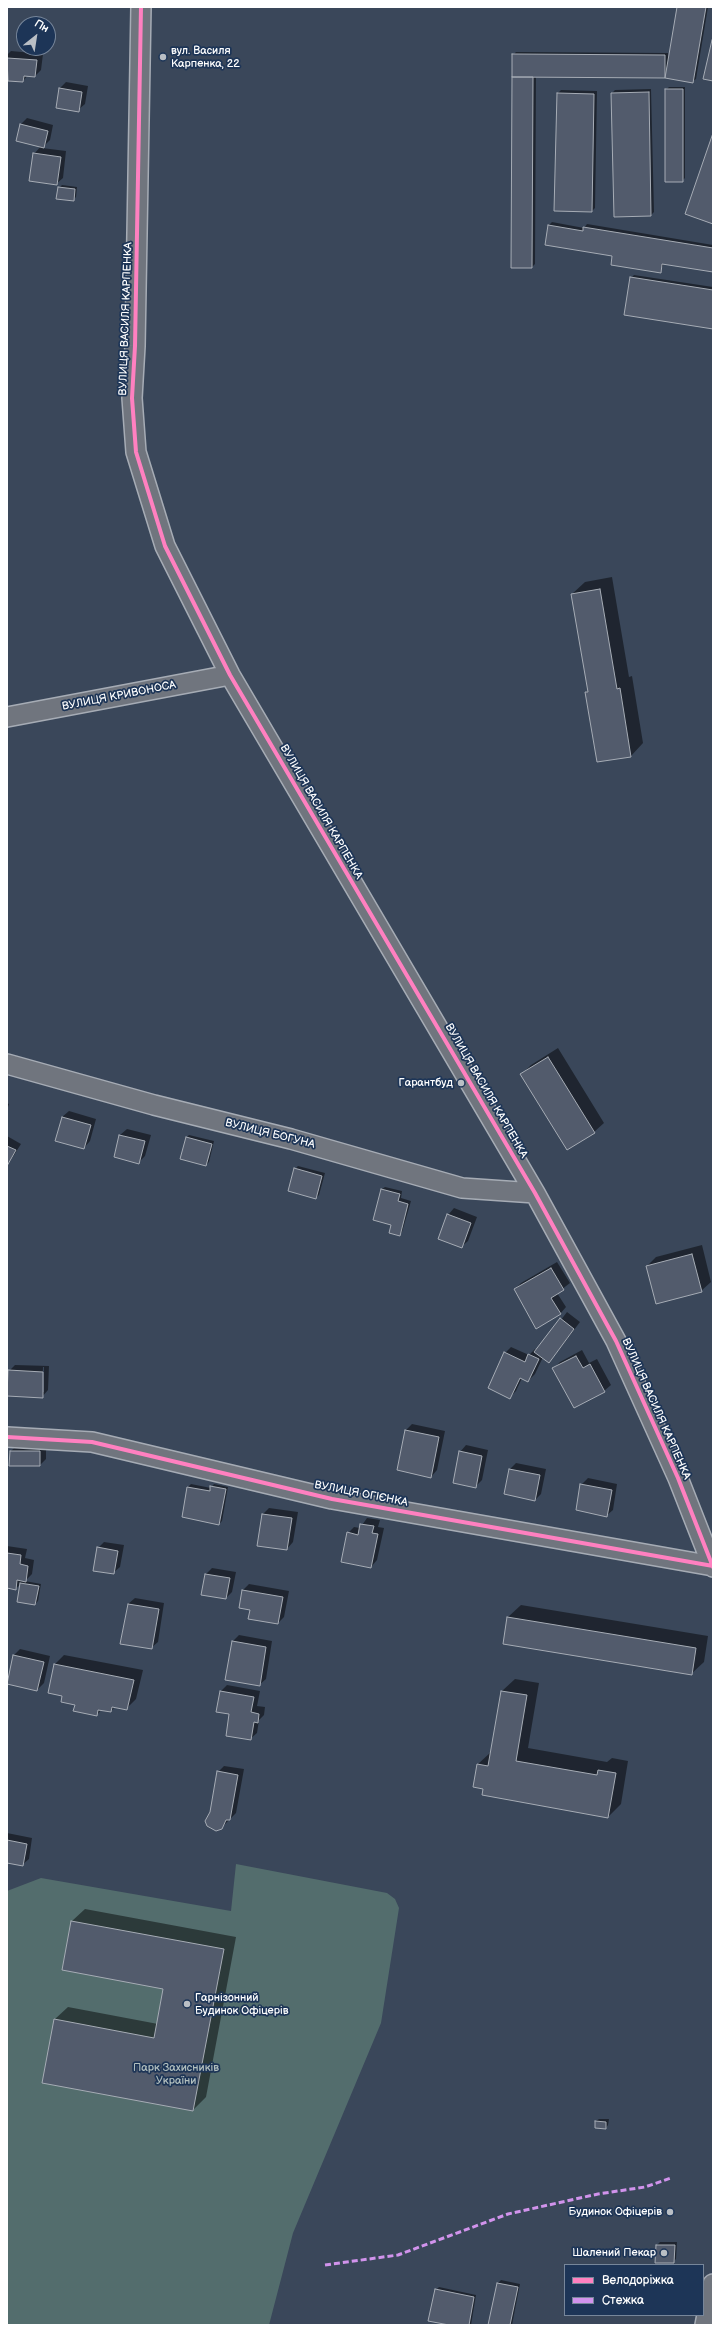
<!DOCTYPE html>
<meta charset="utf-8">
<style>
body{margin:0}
#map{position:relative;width:720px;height:2332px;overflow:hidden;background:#3a475a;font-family:"Balsamiq Sans",sans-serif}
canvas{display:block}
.frame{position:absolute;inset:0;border:8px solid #fff;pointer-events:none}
.legend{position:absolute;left:564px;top:2264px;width:140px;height:52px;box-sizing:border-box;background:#1d3557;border:1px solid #77869a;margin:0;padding:5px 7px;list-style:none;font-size:12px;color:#fff}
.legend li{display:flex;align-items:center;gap:8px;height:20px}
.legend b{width:20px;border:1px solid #77869a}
.north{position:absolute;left:16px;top:16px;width:40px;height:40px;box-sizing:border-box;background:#1d3557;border:1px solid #77869a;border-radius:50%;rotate:30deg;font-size:11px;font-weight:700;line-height:16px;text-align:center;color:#fff}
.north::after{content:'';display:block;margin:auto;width:14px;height:18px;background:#babfc5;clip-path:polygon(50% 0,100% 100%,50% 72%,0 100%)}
</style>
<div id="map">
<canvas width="720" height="2332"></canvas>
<div class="frame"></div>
<ul class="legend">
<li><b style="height:5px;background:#ff80c0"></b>Велодоріжка</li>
<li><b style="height:5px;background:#d193ec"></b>Стежка</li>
</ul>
<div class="north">Пн</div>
</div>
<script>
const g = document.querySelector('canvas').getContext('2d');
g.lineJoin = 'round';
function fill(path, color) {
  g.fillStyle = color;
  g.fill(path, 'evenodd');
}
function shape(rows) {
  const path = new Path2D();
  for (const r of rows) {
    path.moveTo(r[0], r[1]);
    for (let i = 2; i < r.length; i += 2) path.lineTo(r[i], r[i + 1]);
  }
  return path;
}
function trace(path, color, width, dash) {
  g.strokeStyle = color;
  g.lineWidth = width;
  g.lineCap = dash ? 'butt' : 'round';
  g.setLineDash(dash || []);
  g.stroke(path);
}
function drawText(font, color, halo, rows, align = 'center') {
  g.font = font + ' "Balsamiq Sans",sans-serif';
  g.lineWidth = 3.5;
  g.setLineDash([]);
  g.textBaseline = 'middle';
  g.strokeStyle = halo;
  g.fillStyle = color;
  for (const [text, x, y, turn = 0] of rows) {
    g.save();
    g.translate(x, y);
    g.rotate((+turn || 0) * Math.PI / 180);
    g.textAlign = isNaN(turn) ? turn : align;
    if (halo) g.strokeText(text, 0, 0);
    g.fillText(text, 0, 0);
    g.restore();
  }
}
const green = shape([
 [236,1864,387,1893,395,1899,399,1908,381,2023,293,2233,269,2325,7,2325,7,1891,41,1878,231,1911]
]);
const shadow = shape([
 [678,7,708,7,696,79,693,81,665,77,536,76,535,264,532,267,513,55,516,52,668,53,669,60],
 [11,51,43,54,41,70,35,76,28,75,23,81,7,73,7,55],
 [66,82,88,86,85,104,78,110,60,88],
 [669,87,685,87,685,178,682,181,666,90],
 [651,89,654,212,651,215,612,93,615,90],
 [561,90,597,91,595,208,592,211,558,93],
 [27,118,53,125,50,140,42,148,66,151,63,178,56,184,34,154,41,146,20,125],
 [62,185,77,187,76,197,73,200,59,188],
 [552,222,584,228,587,224,713,245,713,271,664,263,660,272,613,255,549,225],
 [634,275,713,287,713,328,631,278],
 [612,577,629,677,632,676,643,743,631,756,597,761,586,693,588,690,572,594,585,582],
 [558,1048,604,1123,594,1132,522,1074,531,1065],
 [7,1103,9,1104,7,1110],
 [69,1111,96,1119,90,1141,84,1148,62,1117],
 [127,1129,151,1135,145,1156,139,1162,115,1156,120,1135],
 [189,1135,214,1141,209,1162,206,1165,186,1138],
 [7,1136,21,1144,7,1166],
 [298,1166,325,1173,319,1195,316,1198,295,1169],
 [385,1187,402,1191,401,1198,411,1201,402,1232,399,1235,392,1224,382,1189],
 [454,1208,477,1217,468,1241,461,1247,448,1215],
 [702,1245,711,1282,701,1291,647,1266,656,1257],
 [557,1262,570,1283,557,1293,566,1307,560,1314,515,1289,521,1283],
 [567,1312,580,1322,555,1355,549,1362,543,1357,535,1374,528,1381,522,1378,516,1391,510,1397,505,1353,511,1347,529,1355,535,1349,538,1350],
 [582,1350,589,1363,597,1359,611,1385,604,1391,575,1407,553,1369,560,1362],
 [15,1365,49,1366,48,1390,42,1397,9,1371],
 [43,1367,44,1367,44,1392,42,1392],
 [412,1424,445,1431,437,1470,431,1477,406,1430],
 [17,1445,46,1445,46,1459,40,1465,11,1451],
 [466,1445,488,1450,482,1480,475,1487,460,1452],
 [516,1463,546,1469,541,1494,535,1500,510,1469],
 [588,1478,617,1484,613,1510,606,1516,581,1485],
 [191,1484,211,1488,214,1484,228,1487,222,1521,219,1524,188,1487],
 [269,1508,298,1512,293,1542,287,1549,263,1514],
 [367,1518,380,1520,378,1527,384,1528,377,1560,371,1567,348,1533,354,1527,360,1528],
 [104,1542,124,1545,120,1567,113,1573,98,1548],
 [7,1546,27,1549,25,1558,34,1560,32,1574,25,1581,41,1584,38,1601,35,1604,18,1601,21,1583,16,1589,7,1587],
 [212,1568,236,1572,232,1592,226,1598,206,1574],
 [249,1584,289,1591,284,1617,278,1623,251,1609,243,1590],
 [135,1598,164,1603,158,1642,151,1648,128,1604],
 [521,1605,708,1636,704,1662,691,1674,508,1617],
 [239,1635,272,1641,266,1679,259,1685,226,1679,233,1641],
 [20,1649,50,1656,44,1683,37,1690,14,1655],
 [64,1655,143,1670,136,1699,127,1708,116,1706,111,1711,102,1709,97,1715,76,1704,63,1695,55,1664],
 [515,1679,539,1683,528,1748,607,1762,612,1758,628,1761,621,1804,608,1817,484,1788,478,1764,491,1752,502,1691],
 [227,1685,260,1691,257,1706,265,1707,264,1715,259,1720,257,1733,250,1739,230,1714,221,1691],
 [224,1766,244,1769,236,1813,221,1828,211,1829,206,1821,211,1812,218,1772],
 [7,1833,32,1838,29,1859,22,1865,7,1862],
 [85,1909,236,1937,206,2097,193,2110,44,2082,55,2019,68,2007,158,2024,164,1988,63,1969,72,1921],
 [599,2119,609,2119,608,2125,606,2128,596,2121],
 [660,2242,677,2242,676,2259,673,2262,657,2245],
 [501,2280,520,2284,512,2325,489,2325,498,2283],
 [439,2287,476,2295,471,2325,451,2325,436,2290]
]);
const building = shape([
 [677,7,706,7,693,83,665,78,677,7],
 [712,40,713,40,713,81,703,79,712,40],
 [512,54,665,55,665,78,512,77,512,54],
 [7,58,37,60,35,77,24,76,23,82,8,81,7,58],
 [512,77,533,77,532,268,511,268,512,77],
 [59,88,82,92,79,112,56,108,59,88],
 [665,89,683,89,683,182,665,182,665,89],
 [649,92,651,216,614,217,611,93,649,92],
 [557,93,594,94,592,212,554,211,557,93],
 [20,124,48,131,44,148,16,141,20,124],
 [713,133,713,224,685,214,713,133],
 [33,153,61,157,57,185,29,181,33,153],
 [58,187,75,189,74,201,56,199,58,187],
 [548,225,583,231,583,227,713,248,713,272,662,264,661,273,611,265,612,256,545,245,548,225],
 [630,277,713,290,713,329,624,315,630,277],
 [600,589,617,689,620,688,631,757,597,762,585,692,588,692,571,594,600,589],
 [548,1057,595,1133,567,1150,520,1074,548,1057],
 [62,1117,91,1125,84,1149,55,1141,62,1117],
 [119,1135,145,1141,139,1164,114,1157,119,1135],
 [186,1137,212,1144,206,1166,180,1159,186,1137],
 [7,1146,16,1150,7,1166,7,1146],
 [294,1168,322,1176,316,1199,288,1191,294,1168],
 [381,1189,400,1194,398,1201,408,1204,400,1236,389,1233,391,1225,373,1220,381,1189],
 [447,1214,471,1223,462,1248,438,1239,447,1214],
 [692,1254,702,1292,656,1304,646,1266,692,1254],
 [551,1268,564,1290,551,1298,561,1314,536,1329,514,1289,551,1268],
 [560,1318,574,1329,549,1363,534,1352,560,1318],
 [504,1352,525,1362,528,1354,539,1359,528,1382,520,1378,510,1399,488,1388,504,1352],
 [576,1356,583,1368,590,1364,605,1392,574,1408,552,1368,576,1356],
 [8,1370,43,1372,43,1398,7,1396,8,1370],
 [405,1430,439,1437,431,1478,397,1470,405,1430],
 [10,1451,40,1451,40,1466,9,1466,10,1451],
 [459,1451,482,1456,476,1488,453,1483,459,1451],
 [509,1469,540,1475,535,1501,504,1494,509,1469],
 [580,1484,612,1490,607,1517,576,1510,580,1484],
 [210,1486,226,1489,219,1525,182,1517,187,1487,210,1491,210,1486],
 [262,1514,292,1518,287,1550,257,1546,262,1514],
 [360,1524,374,1526,372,1533,378,1534,371,1568,341,1562,347,1532,358,1535,360,1524],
 [97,1547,118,1551,114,1574,93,1571,97,1547],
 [7,1553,21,1555,20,1564,28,1566,26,1582,17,1580,16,1590,7,1588,7,1553],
 [205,1574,230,1578,226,1599,201,1595,205,1574],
 [20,1583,39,1586,35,1605,17,1602,20,1583],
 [242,1590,283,1597,278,1624,248,1619,250,1610,239,1608,242,1590],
 [128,1604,159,1609,152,1649,120,1644,128,1604],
 [507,1617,696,1648,692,1675,503,1644,507,1617],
 [232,1641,266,1647,260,1686,225,1680,232,1641],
 [13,1655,44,1662,37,1691,7,1684,13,1655],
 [54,1664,134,1680,127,1710,112,1707,111,1712,98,1710,97,1716,73,1711,75,1705,61,1702,62,1696,48,1693,54,1664],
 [220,1691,254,1697,251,1712,259,1714,258,1723,254,1722,251,1740,226,1736,229,1714,216,1712,220,1691],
 [501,1691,527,1695,516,1761,597,1775,598,1770,616,1773,608,1818,482,1795,483,1789,473,1787,477,1764,488,1766,501,1691],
 [217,1771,238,1775,230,1820,226,1820,222,1829,216,1831,207,1826,205,1821,210,1812,217,1771],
 [7,1840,27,1844,23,1866,7,1863,7,1840],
 [71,1921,224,1949,193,2111,42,2083,54,2019,154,2038,163,1989,62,1970,71,1921],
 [595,2121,606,2122,606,2129,595,2128,595,2121],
 [656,2245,675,2245,674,2263,655,2263,656,2245],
 [497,2283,518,2287,510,2325,488,2325,497,2283],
 [435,2289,474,2297,469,2325,449,2325,428,2321,435,2289]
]);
const minor = shape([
 [141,7,135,346,132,398,136,452,165,546,230,675,535,1193,616,1341,678,1478,713,1567],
 [7,717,230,675],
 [7,1064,154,1105,291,1139,462,1188,535,1193],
 [7,1437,92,1442,332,1499,713,1566],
 [705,2325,713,2284]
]);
const quiet = shape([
 [325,2265,398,2255,508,2214,598,2194,645,2187,671,2178]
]);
const cycleway = shape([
 [141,7,135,346,132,398,136,452,165,546,230,675,535,1193,616,1341,678,1478,713,1567],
 [7,1437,92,1442,332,1499,713,1566]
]);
const markers = [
 [163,57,4,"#babfc5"],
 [461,1083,4,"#babfc5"],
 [187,2004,4,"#babfc5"],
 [670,2212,4,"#babfc5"],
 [664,2253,4,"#babfc5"]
];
const poiNames = [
 ["вул. Василя",171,51,"left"],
 ["Карпенка, 22",171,64,"left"],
 ["Гарантбуд",453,1083],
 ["Гарнізонний",195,1998,"left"],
 ["Будинок Офіцерів",195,2011,"left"],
 ["Будинок Офіцерів",662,2212],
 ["Шалений Пекар",656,2253]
];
const streetNames = [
 ["ВУЛИЦЯ ВАСИЛЯ КАРПЕНКА",126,319,-88],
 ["ВУЛИЦЯ КРИВОНОСА",119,696,-11],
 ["ВУЛИЦЯ ВАСИЛЯ КАРПЕНКА",321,812,60],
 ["ВУЛИЦЯ ВАСИЛЯ КАРПЕНКА",486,1091,60],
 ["ВУЛИЦЯ БОГУНА",270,1134,14],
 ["ВУЛИЦЯ ВАСИЛЯ КАРПЕНКА",656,1409,66],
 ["ВУЛИЦЯ ОГІЄНКА",361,1494,11]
];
const parkNames = [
 ["Парк Захисників",176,2068],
 ["України",176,2081]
];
fill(green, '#536d6d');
fill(shadow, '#0007');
fill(building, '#525b6c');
trace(building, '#a6acb5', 1);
trace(minor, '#a6acb5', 22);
trace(minor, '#70757e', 19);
trace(quiet, '#d193ec', 3, [6, 3]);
trace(cycleway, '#ff80c0', 4);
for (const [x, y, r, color] of markers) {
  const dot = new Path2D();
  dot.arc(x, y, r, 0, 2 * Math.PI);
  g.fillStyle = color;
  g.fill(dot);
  trace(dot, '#1d3557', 1.5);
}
drawText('11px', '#fff', '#1d3557', poiNames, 'right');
drawText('11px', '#fff', '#1d3557', streetNames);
drawText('11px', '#b3c0bf', '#1d3557', parkNames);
</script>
